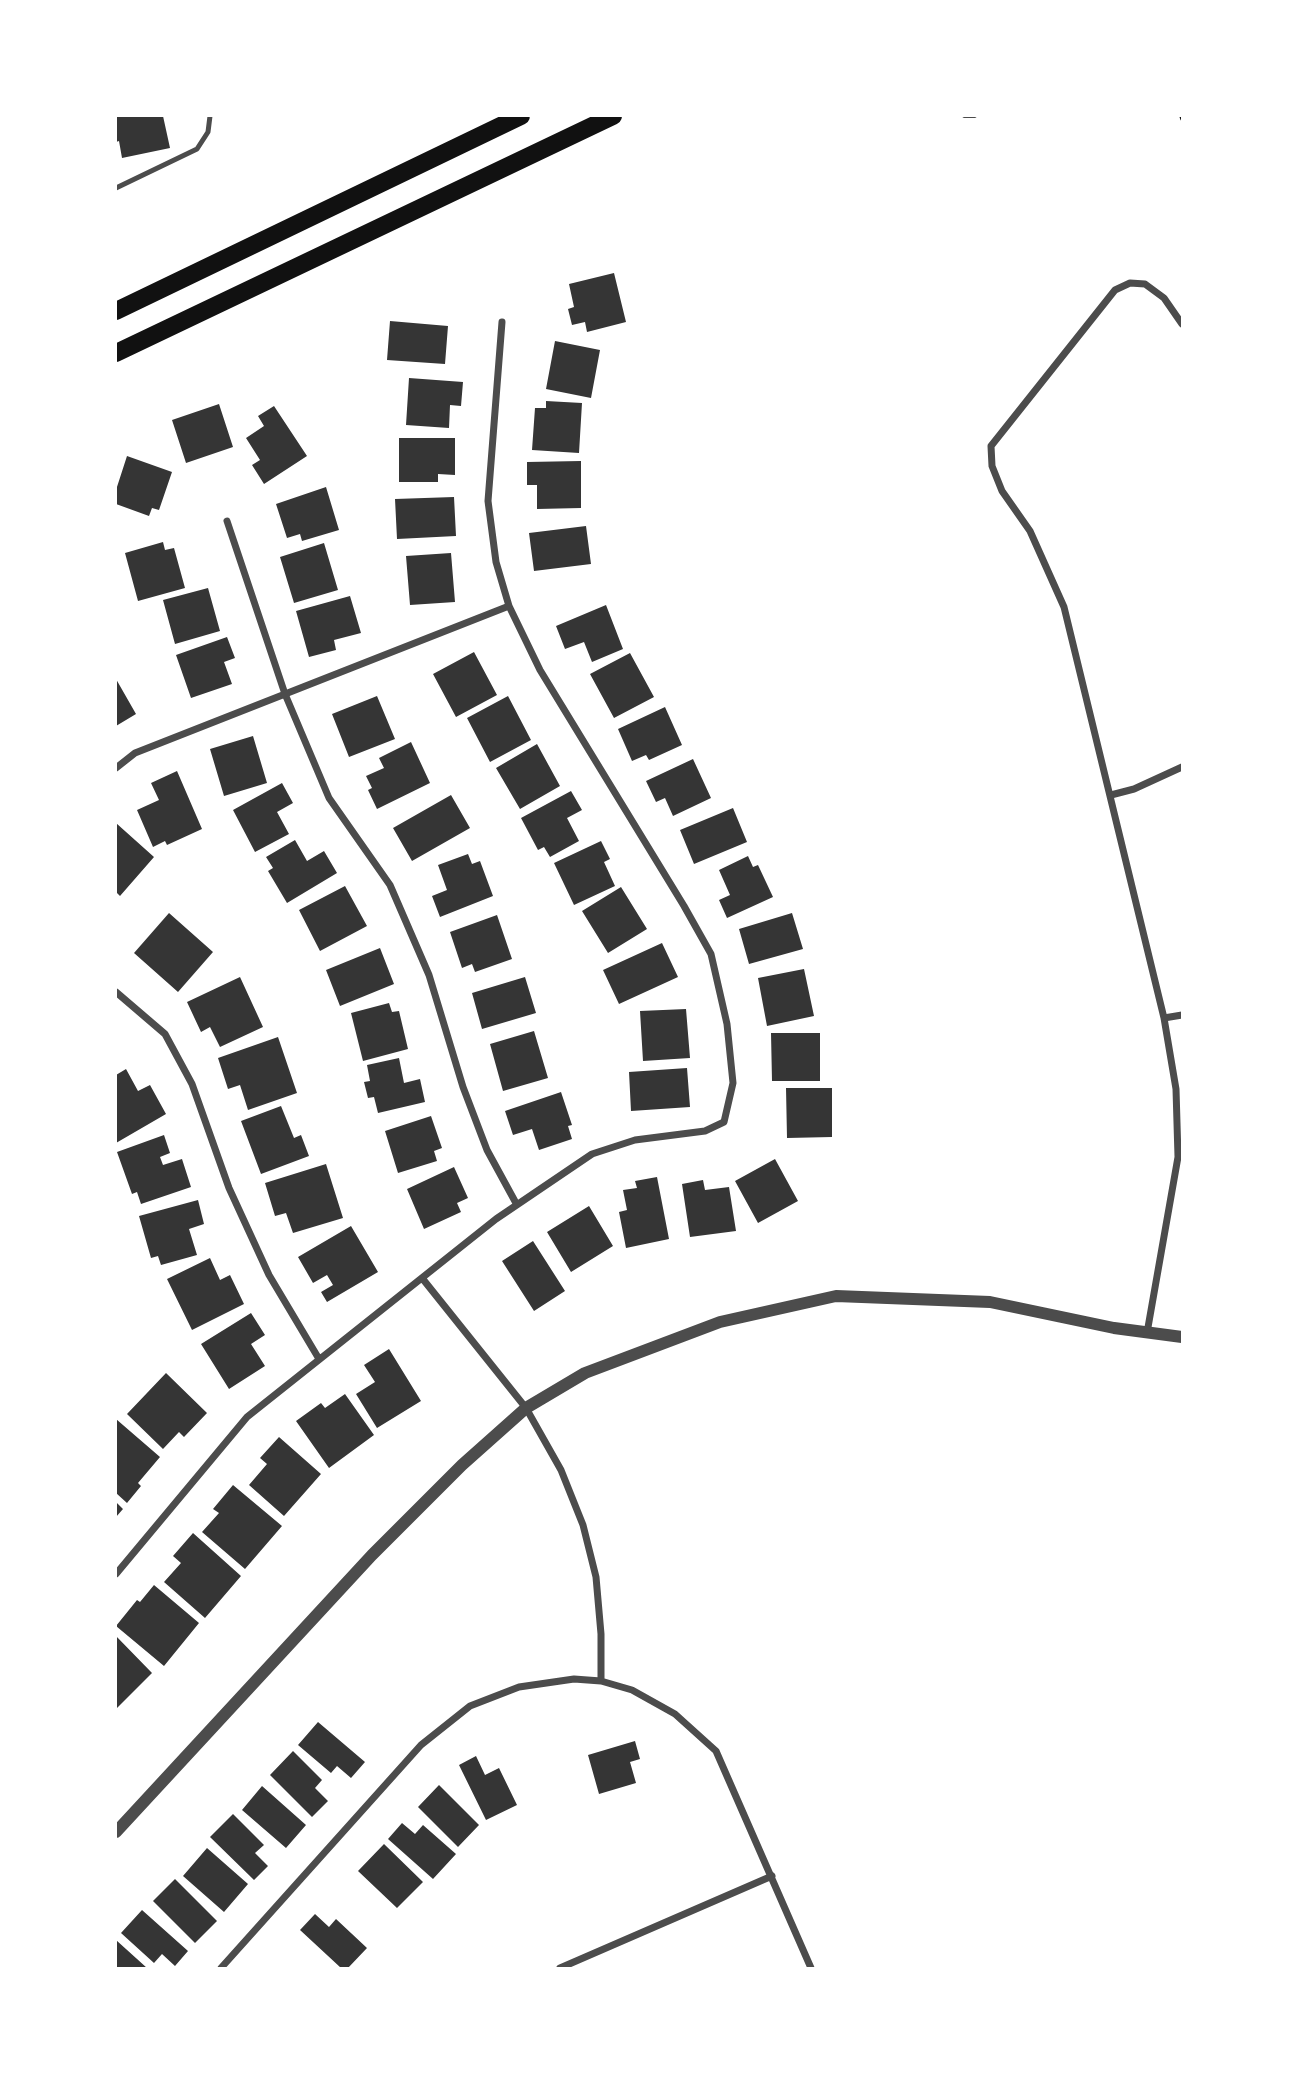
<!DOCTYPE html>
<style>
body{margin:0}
#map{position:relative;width:1298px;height:2084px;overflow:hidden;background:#fff;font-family:Poppins,sans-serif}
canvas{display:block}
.frame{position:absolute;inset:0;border:117px solid #fff;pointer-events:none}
</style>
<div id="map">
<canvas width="1298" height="2084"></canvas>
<div class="frame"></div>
</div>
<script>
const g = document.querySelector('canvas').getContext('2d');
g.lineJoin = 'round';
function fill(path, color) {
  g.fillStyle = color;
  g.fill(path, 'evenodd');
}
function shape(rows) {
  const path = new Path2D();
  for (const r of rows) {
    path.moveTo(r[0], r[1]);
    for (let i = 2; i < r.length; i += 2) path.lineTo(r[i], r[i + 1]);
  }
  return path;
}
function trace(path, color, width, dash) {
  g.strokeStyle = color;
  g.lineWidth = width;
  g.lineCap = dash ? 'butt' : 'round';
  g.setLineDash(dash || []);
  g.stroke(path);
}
const building = shape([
 [116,116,163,116,170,148,122,158,119,141,116,142],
 [614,273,626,322,587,332,585,322,572,325,568,309,574,307,569,284],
 [390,321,448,326,445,364,387,360],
 [555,341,600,350,591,398,546,389],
 [409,378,463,382,461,406,450,405,449,428,406,425],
 [546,401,582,403,579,453,532,450,535,408,546,408],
 [219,404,233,447,186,463,172,420],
 [274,406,307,456,264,484,252,465,260,460,246,438,264,426,258,416],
 [399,438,455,438,455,475,438,474,438,482,399,482],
 [127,456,172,472,159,510,152,508,149,516,116,504,116,490],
 [581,461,581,508,537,509,537,485,527,485,527,462],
 [326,487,339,530,302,541,300,534,287,538,276,504],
 [454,497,456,536,397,539,395,499],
 [586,526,591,564,534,571,529,533],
 [163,542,165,550,174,548,185,588,138,601,125,553],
 [324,543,338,590,294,603,280,557],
 [451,553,455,602,410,605,406,556],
 [208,588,220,631,175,644,163,600],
 [350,596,361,633,334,640,336,650,309,657,296,611],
 [606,605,623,649,592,662,584,642,565,649,556,626],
 [227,637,235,658,224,662,232,684,191,698,176,655],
 [474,652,497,695,456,717,433,674],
 [630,653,654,697,614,718,590,674],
 [116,679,136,714,116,726],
 [377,696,395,739,349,757,332,714],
 [508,696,531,740,490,762,467,718],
 [665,707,682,745,649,760,646,755,632,761,618,729],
 [253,736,267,783,224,796,210,749],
 [411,742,430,783,377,809,368,790,372,788,366,776,384,768,379,758],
 [537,744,560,786,520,809,496,768],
 [693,759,711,798,673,816,665,798,656,802,646,781],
 [177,771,202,829,167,845,165,841,153,847,137,810,159,800,151,783],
 [282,783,293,803,277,812,289,834,255,852,233,810],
 [571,791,582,810,567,818,579,841,550,857,544,847,538,850,521,818],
 [451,795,470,828,412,861,393,828],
 [733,808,747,842,694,864,680,830],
 [116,823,154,857,120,896,116,892],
 [295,840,307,861,324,851,337,873,287,903,268,871,273,868,266,857],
 [601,841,610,859,604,862,615,886,574,905,554,863],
 [468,854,472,864,480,861,493,896,440,917,432,896,447,890,438,865],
 [748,856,753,867,758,865,773,897,727,918,719,900,730,895,719,870],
 [345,886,367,926,320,951,299,910],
 [621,887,647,929,608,953,582,911],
 [169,913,213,952,178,992,134,953],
 [792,913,803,949,749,964,739,929],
 [497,915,512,959,475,972,472,964,462,968,450,932],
 [662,943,678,977,619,1004,603,970],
 [380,948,394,984,340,1006,326,970],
 [804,969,814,1016,767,1026,758,978],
 [240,977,263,1027,220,1047,210,1027,201,1032,187,1002],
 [525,977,536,1013,482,1029,472,993],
 [389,1003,392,1012,399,1011,408,1049,363,1061,351,1013],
 [686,1009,690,1058,643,1061,640,1011],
 [534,1031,548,1078,503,1091,490,1044],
 [771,1033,820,1033,820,1081,772,1081],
 [278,1037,297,1093,248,1110,240,1085,228,1089,218,1058],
 [399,1058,404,1083,420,1079,425,1102,378,1113,374,1097,368,1098,364,1082,370,1081,367,1065],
 [687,1068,690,1107,631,1111,629,1072],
 [126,1069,138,1091,150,1085,166,1114,116,1143,116,1075],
 [786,1088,832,1088,832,1137,787,1138],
 [561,1092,572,1125,568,1126,572,1139,539,1150,532,1129,513,1135,505,1111],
 [281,1106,294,1138,301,1135,309,1156,261,1174,241,1121],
 [431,1116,442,1148,434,1151,437,1161,398,1173,385,1131],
 [164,1135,170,1153,160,1157,163,1165,182,1159,191,1187,141,1204,137,1192,132,1194,117,1152],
 [775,1159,798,1201,758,1223,735,1181],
 [326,1164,343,1218,293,1233,286,1213,275,1216,265,1183],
 [454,1167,468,1198,457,1203,461,1212,424,1229,407,1189],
 [657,1177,669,1239,626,1248,619,1212,627,1210,623,1190,637,1188,635,1181],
 [703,1180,705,1190,729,1187,736,1231,690,1237,682,1184],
 [198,1200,204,1224,189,1229,197,1255,161,1265,158,1256,151,1258,139,1216],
 [589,1206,613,1246,571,1272,547,1232],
 [351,1226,378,1272,327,1302,321,1292,333,1285,327,1275,313,1283,298,1257],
 [533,1241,565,1291,534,1311,502,1261],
 [210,1258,220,1280,230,1275,244,1304,192,1330,167,1279],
 [251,1313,265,1335,251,1344,265,1366,229,1389,201,1344],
 [389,1349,421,1401,377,1428,356,1394,375,1382,364,1365],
 [166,1373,207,1413,184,1437,179,1432,163,1449,127,1414],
 [345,1394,374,1435,329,1468,296,1421,321,1403,325,1408],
 [116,1419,160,1457,138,1483,141,1486,127,1503,116,1493],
 [279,1437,321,1474,284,1516,249,1485,267,1464,260,1458],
 [233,1485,282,1526,245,1569,202,1532,219,1513,213,1509],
 [116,1502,123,1509,116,1517],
 [193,1533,241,1576,205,1618,164,1582,181,1563,173,1556],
 [154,1585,199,1623,164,1666,116,1626,137,1600,140,1602],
 [116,1636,152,1673,116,1709],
 [318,1722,365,1762,351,1778,337,1766,331,1773,298,1745],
 [635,1741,640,1759,630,1762,636,1783,599,1794,588,1755],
 [293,1751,322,1780,315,1788,328,1801,312,1817,270,1775],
 [476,1756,485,1775,499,1768,517,1805,486,1820,459,1765],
 [439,1785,479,1825,458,1847,418,1807],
 [262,1786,306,1825,286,1848,242,1810],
 [233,1814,264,1845,255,1853,268,1866,254,1880,210,1837],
 [402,1823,415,1834,423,1825,456,1854,433,1879,388,1839],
 [384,1844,423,1882,397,1908,358,1871],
 [207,1848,248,1884,224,1912,183,1876],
 [175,1879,217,1921,195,1943,153,1901],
 [142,1910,188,1951,175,1966,162,1954,154,1963,121,1933],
 [315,1914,329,1927,336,1919,367,1948,348,1968,341,1968,300,1930],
 [116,1940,147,1968,116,1968]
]);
const path = shape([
 [964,116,975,116],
 [1181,116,1182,119]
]);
const service = shape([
 [116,188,197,149,208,132,210,116]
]);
const minor = shape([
 [227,521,285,694,329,798,390,885,429,975,463,1087,487,1150,517,1205],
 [116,768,135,753,509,606],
 [1111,795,1134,789,1182,767],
 [116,992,165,1034,192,1084,229,1188,269,1275,319,1359],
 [1164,1018,1182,1015],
 [422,1278,526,1408,561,1470,583,1525,596,1577,601,1634,601,1681],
 [1147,1333,1178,1157,1176,1089,1164,1018,1064,607,1030,531,1002,491,992,466,991,446,1115,290,1130,283,1145,284,1164,298,1182,324],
 [116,1574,247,1417,496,1219,592,1154,635,1140,705,1131,724,1122,733,1083,727,1024,711,954,684,906,540,670,509,606,496,562,488,501,502,322],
 [221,1968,421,1745,470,1706,519,1687,574,1679,601,1681,632,1690,675,1714,716,1751,811,1968],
 [560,1968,772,1876]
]);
const tertiary = shape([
 [116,1832,372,1555,462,1465,526,1408,585,1373,720,1322,836,1296,990,1302,1114,1328,1182,1337]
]);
const primary = shape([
 [116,311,521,116],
 [116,353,613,116]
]);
fill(building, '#353535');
trace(path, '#111', 3.5);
trace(service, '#4c4c4c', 5);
trace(minor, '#4c4c4c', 7);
trace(tertiary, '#4c4c4c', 12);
trace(primary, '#111', 18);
</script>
